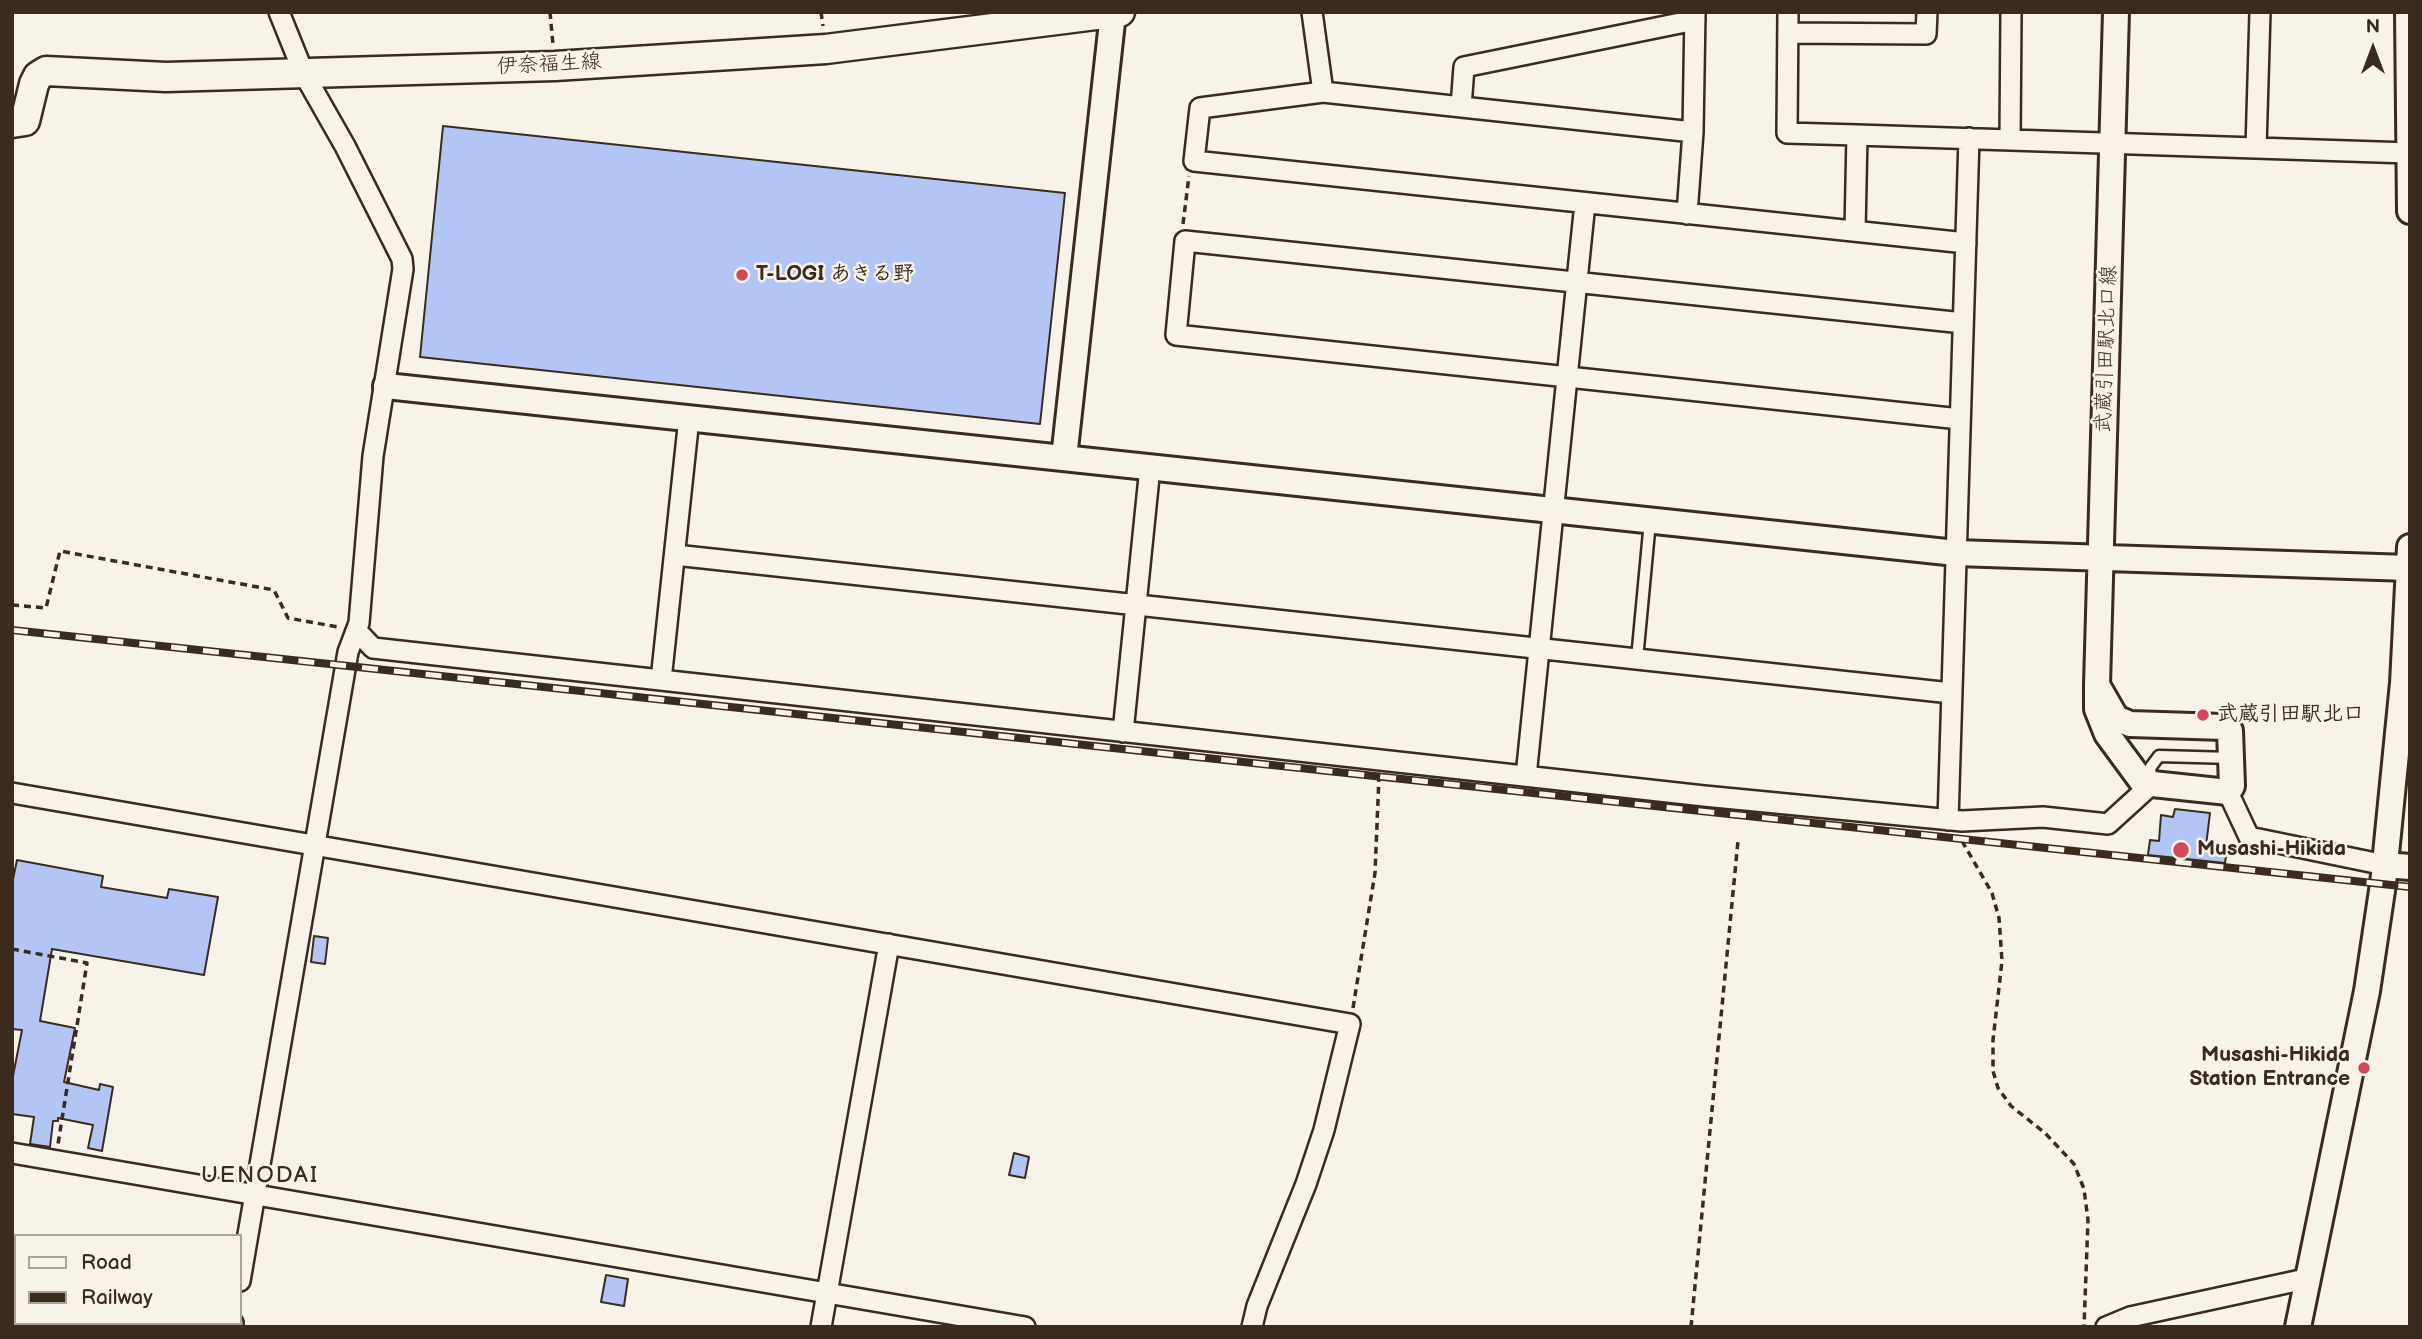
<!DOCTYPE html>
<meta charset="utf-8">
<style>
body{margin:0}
#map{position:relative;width:2422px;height:1339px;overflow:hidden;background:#f7f3e8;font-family:"Balsamiq Sans",sans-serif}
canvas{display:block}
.frame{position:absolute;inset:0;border:14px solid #3b2a1e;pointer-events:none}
.legend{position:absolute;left:14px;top:1234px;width:228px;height:91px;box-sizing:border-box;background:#f7f3e8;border:2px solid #aca397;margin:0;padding:9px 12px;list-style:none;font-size:21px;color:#3b2a1e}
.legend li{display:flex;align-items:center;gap:14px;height:35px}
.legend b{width:35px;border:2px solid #aca397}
.north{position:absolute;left:2338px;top:14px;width:70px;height:70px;-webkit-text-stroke:5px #f7f3e8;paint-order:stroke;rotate:0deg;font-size:19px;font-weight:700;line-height:28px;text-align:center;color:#3b2a1e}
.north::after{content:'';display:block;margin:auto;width:24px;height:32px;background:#3b2a1e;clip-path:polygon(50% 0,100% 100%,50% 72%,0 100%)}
</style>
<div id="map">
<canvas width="2422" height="1339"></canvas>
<div class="frame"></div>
<ul class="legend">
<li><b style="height:9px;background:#f7f3e8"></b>Road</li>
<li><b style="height:9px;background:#3b2a1e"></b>Railway</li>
</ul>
<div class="north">N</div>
</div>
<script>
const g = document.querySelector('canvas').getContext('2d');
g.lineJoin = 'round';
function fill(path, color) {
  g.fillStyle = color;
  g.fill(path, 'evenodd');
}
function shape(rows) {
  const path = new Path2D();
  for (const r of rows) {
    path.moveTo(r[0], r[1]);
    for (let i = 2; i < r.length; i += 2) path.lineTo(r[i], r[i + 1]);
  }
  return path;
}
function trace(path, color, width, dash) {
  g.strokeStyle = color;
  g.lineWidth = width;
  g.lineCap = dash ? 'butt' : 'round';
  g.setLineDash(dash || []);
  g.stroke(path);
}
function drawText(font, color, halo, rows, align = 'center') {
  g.font = font + ' "Balsamiq Sans","Klee One",sans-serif';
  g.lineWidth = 5;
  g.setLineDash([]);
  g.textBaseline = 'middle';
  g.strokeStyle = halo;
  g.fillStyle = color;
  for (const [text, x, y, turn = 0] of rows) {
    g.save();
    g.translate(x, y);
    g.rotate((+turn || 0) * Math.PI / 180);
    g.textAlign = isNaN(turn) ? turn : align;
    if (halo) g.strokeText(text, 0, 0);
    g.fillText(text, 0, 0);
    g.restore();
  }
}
const building = shape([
 [443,126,1065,193,1040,424,420,357,443,126],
 [2175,809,2210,813,2206,846,2227,849,2225,863,2148,855,2150,840,2159,841,2161,815,2173,817,2175,809],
 [17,860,103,876,101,887,167,898,169,889,218,897,204,975,52,949,40,1021,75,1028,64,1082,99,1090,100,1084,113,1087,102,1151,88,1148,93,1125,58,1118,58,1121,53,1121,50,1147,30,1144,34,1117,12,1114,12,1081,22,1030,12,1029,12,884,17,860],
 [314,936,328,938,325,964,311,962,314,936],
 [1014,1153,1029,1157,1025,1178,1009,1175,1014,1153],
 [606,1275,628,1279,624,1306,601,1302,606,1275]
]);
const path = shape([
 [550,12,553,45],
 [821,12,823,26],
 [1183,224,1189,176],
 [12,605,46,608,60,551,274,590,288,618,338,627],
 [1962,841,1992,893,1999,918,2002,961,1993,1040,1993,1071,1998,1088,2011,1106,2045,1133,2074,1164,2084,1189,2088,1220,2084,1327],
 [12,949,87,963,58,1144],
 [1353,1008,1375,873,1379,776],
 [1691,1327,1738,841]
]);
const service = shape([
 [1637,659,1650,521],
 [2152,784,2150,768,2159,756,2232,758]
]);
const minor = shape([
 [1312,12,1323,92],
 [1788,12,1787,133,1857,135],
 [1788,33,1926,34,1927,12],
 [1461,107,1464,67,1695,20],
 [1693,132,1323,92,1200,108,1194,161,1966,243],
 [2010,140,2011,12],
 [2256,148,2260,12],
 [1687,214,1693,132,1695,12],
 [1855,231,1857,135,2409,153],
 [1960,419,1176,335,1185,241,1963,323],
 [675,555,1951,693],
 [357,631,373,648,1704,796,1962,821,2043,817,2108,824,2152,784],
 [661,680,689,418],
 [1123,732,1150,467],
 [1526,776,1585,203],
 [2228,792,2249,837,2385,865],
 [12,793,1350,1024,1324,1130,1306,1184,1257,1306,1252,1327],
 [1948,820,1969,138],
 [12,1153,1025,1327],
 [240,1281,348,652,359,623,373,456,403,269,402,259,345,146,304,74,279,12],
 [232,1327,233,1323],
 [821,1327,889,944],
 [2106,1327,2130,1317,2310,1278]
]);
const tertiary = shape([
 [2408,12,2410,211],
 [386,386,1956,553,2409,568],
 [1064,458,1113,13],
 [2097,685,2116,718,2130,724,2224,727,2230,731,2232,786,2228,792,2143,783,2107,734,2097,709,2097,685,2116,12],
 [2385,865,2410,867],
 [2298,1327,2367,991,2383,884,2403,683,2410,547]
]);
const secondary = shape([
 [12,123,25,121,34,84,38,76,46,71,166,77,555,66,826,49,1120,12]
]);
const rail = shape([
 [12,630,2410,887]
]);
const markers = [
 [742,275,7,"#d1495b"],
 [2203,715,7,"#d1495b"],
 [2181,850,9,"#d1495b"],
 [2364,1068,7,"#d1495b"]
];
const streetNames = [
 ["伊奈福生線",549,65,-3],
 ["武蔵引田駅北口線",2107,349,-88]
];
const poiNames = [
 ["T-LOGI あきる野",756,275],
 ["武蔵引田駅北口",2217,715],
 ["Musashi-Hikida",2197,850],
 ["Musashi-Hikida",2350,1056,"right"],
 ["Station Entrance",2350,1080,"right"]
];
const neighbourhoodNames = [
 ["UENODAI",260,1176]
];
fill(building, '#b2c5f5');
trace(building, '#3b2a1e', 2);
trace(service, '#3b2a1e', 15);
trace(minor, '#3b2a1e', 24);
trace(tertiary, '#3b2a1e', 30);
trace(secondary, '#3b2a1e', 33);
trace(path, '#3b2a1e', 3.5, [7, 5]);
trace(service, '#f7f3e8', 10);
trace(minor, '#f7f3e8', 19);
trace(tertiary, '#f7f3e8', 24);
trace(secondary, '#f7f3e8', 28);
trace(rail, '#3b2a1e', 8);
trace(rail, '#f7f3e8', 5, [16]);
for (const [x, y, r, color] of markers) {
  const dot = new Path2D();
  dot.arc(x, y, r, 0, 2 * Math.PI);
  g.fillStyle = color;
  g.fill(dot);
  trace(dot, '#f7f3e8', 2.5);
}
drawText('21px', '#3b2a1e', '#f7f3e8', streetNames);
drawText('bold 21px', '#3b2a1e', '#f7f3e8', poiNames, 'left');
g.letterSpacing = '2px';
drawText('23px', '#3b2a1e', '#f7f3e8', neighbourhoodNames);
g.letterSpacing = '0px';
</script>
